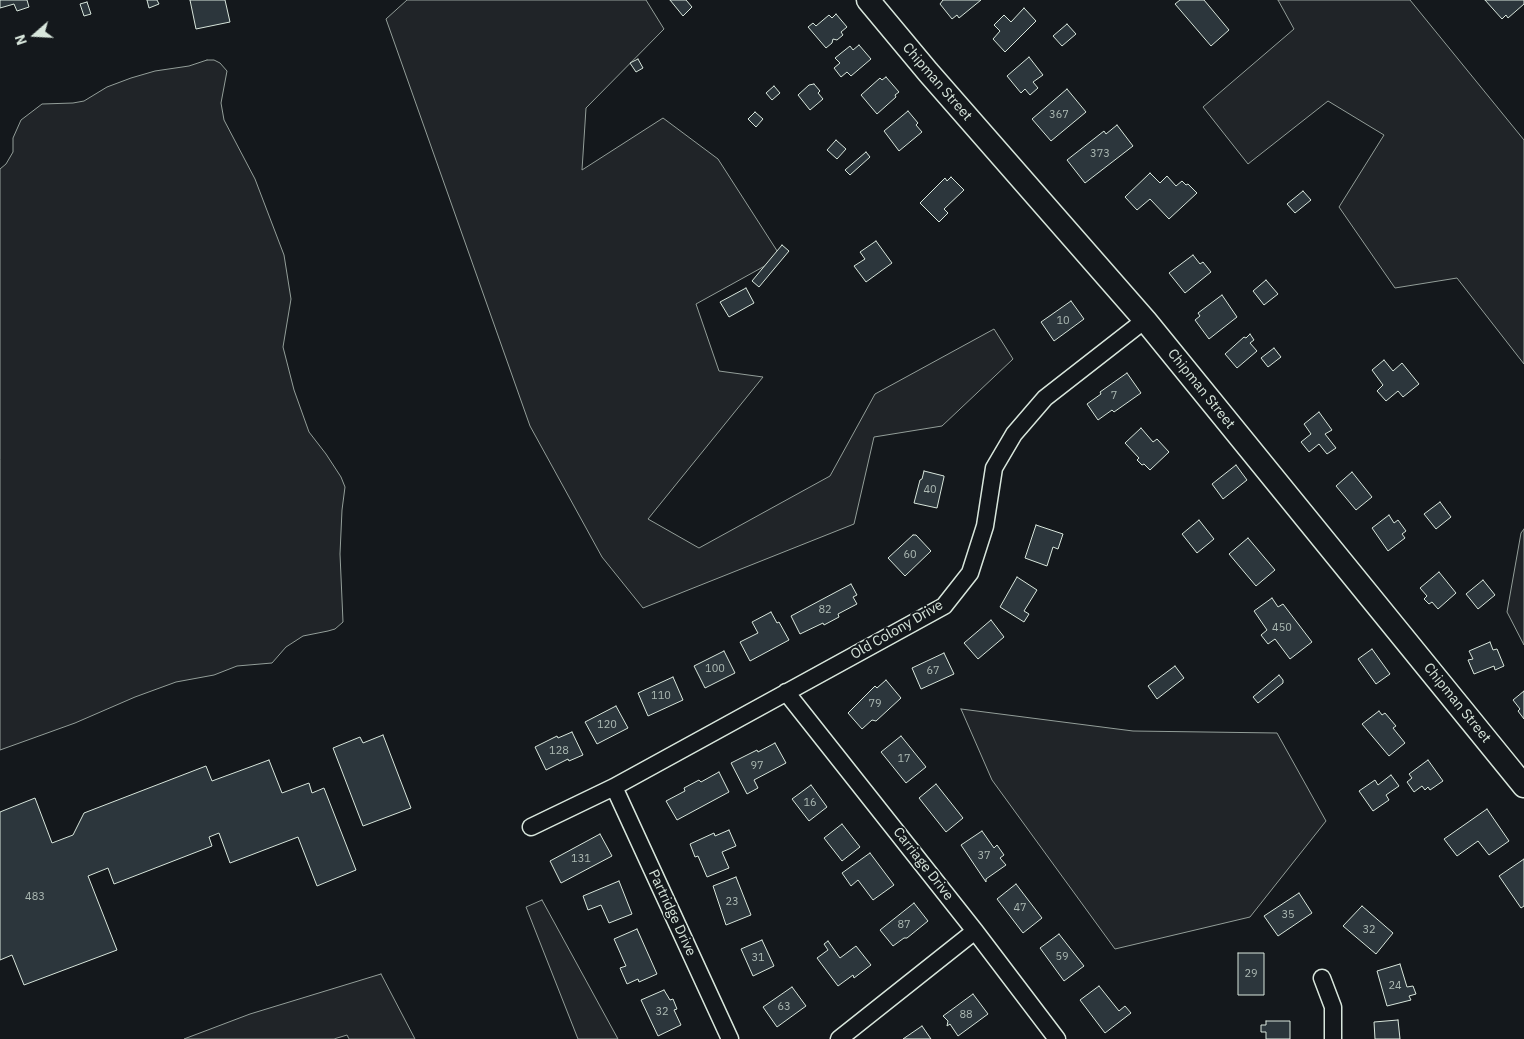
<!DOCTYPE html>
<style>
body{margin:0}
#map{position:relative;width:1524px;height:1039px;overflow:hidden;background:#14181c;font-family:"IBM Plex Sans",sans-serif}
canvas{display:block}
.north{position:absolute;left:10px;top:10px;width:50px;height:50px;-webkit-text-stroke:4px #14181c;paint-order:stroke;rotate:251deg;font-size:14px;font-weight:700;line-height:20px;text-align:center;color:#d8e6dc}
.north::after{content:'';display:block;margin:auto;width:18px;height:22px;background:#d8e6dc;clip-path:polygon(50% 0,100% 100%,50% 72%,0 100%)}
</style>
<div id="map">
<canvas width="1524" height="1039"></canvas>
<div class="north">N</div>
</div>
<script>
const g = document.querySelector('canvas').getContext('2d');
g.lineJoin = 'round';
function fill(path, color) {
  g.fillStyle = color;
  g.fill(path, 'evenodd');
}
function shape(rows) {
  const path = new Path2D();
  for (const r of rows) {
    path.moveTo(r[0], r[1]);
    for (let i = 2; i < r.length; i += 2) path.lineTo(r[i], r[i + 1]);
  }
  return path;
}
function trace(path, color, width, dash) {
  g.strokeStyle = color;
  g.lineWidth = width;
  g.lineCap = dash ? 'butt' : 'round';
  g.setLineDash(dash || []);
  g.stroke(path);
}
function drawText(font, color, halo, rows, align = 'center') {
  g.font = font + ' "IBM Plex Sans",sans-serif';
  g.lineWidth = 4;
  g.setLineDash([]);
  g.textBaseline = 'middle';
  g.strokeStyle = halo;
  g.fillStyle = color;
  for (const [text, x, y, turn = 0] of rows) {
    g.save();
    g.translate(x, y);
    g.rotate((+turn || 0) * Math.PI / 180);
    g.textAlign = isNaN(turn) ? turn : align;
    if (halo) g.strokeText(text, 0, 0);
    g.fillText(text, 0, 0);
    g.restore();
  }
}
const green = shape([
 [407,0,646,0,664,29,586,108,582,170,663,118,718,159,781,257,696,304,719,371,763,377,648,519,699,548,830,476,875,394,994,329,1013,359,942,426,874,437,854,524,643,608,602,557,530,426,386,19,407,0],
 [1278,0,1410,0,1524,140,1524,364,1457,278,1395,288,1339,207,1384,135,1328,101,1248,164,1203,107,1294,29,1278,0],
 [207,60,214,60,220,63,227,71,221,103,224,120,255,179,284,255,291,299,283,347,294,390,309,432,326,454,341,477,345,487,342,510,340,554,343,622,335,629,328,631,303,636,286,647,272,663,237,666,214,675,176,682,135,697,75,723,0,750,0,169,6,164,13,152,13,138,21,120,42,104,73,103,84,101,107,87,131,78,155,71,189,66,207,60],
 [1524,529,1524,645,1507,612,1521,533,1524,529],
 [961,709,1133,731,1277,733,1326,821,1250,917,1115,949,992,780,961,709],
 [542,900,618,1039,578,1039,526,907,542,900],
 [381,974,415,1039,349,1039,347,1035,334,1039,184,1039,250,1014,381,974]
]);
const building = shape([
 [0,0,27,0,29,7,17,11,14,4,0,8,0,0],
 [147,0,157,0,159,4,149,8,147,0],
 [190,0,225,0,230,22,196,29,190,0],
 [670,0,686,0,692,7,683,16,670,0],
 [943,0,981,0,959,18,957,15,952,19,940,4,943,0],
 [1180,0,1204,0,1229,30,1211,46,1175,4,1180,0],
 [1485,0,1524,0,1524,4,1508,18,1506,15,1502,19,1485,0],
 [87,2,91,14,84,16,80,4,87,2],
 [1024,8,1036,21,1005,52,993,39,1000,31,994,25,1004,15,1011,22,1024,8],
 [836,14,847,27,841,32,843,35,837,40,833,39,832,43,826,48,808,27,813,23,816,26,829,15,832,18,836,14],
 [1067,24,1076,34,1062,46,1053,36,1067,24],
 [859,45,871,59,851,76,847,72,841,77,834,68,840,63,835,58,850,46,853,50,859,45],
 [1029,57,1043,75,1033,82,1038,88,1030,95,1025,89,1021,93,1007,76,1029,57],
 [638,59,643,68,636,72,630,63,638,59],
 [886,77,899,92,895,95,896,97,877,114,861,95,880,78,882,80,886,77],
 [814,84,820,91,818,93,823,99,810,110,798,95,809,85,814,84],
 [774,86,780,93,772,100,766,93,774,86],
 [1067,89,1086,112,1051,141,1032,119,1067,89],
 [908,111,918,123,916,125,922,132,899,151,884,131,908,111],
 [755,112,763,119,756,127,748,119,755,112],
 [1117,125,1133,146,1085,183,1067,160,1104,131,1106,134,1117,125],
 [836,140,846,149,837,159,827,150,836,140],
 [866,152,870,157,850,175,845,170,866,152],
 [1150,173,1160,183,1167,176,1176,186,1182,181,1186,185,1188,184,1197,193,1169,219,1150,199,1137,210,1125,197,1150,173],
 [951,177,964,190,944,209,948,213,939,222,920,203,945,178,947,181,951,177],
 [1303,191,1311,200,1295,213,1287,204,1303,191],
 [876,241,892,263,866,282,854,266,865,259,860,252,876,241],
 [782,245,789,251,759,287,752,281,782,245],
 [1193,255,1200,264,1203,262,1211,272,1185,293,1169,273,1193,255],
 [1266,280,1278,294,1264,305,1253,291,1266,280],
 [746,288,754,303,729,317,720,302,746,288],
 [1222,295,1237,317,1209,339,1195,320,1200,316,1198,313,1222,295],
 [1071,301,1084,319,1054,341,1041,322,1071,301],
 [1250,334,1254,340,1250,343,1257,351,1237,368,1225,354,1244,337,1246,338,1250,334],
 [1274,348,1281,357,1268,367,1261,358,1274,348],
 [1384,360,1393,371,1402,363,1419,384,1403,397,1398,391,1386,401,1377,391,1383,385,1372,370,1384,360],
 [1127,373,1141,393,1114,412,1112,410,1098,420,1087,404,1101,394,1100,392,1127,373],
 [1319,412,1332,430,1325,434,1336,448,1327,454,1319,444,1309,452,1301,442,1311,434,1304,424,1319,412],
 [1141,428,1153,442,1157,439,1169,452,1150,470,1144,464,1142,465,1137,460,1139,458,1125,443,1141,428],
 [1236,465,1247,480,1223,499,1212,484,1236,465],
 [924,471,944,476,944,477,937,508,914,503,920,480,922,479,924,471],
 [1352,472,1372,497,1356,510,1336,486,1352,472],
 [1440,502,1451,517,1436,529,1424,514,1440,502],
 [1389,515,1394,523,1398,520,1406,531,1402,534,1405,538,1388,551,1372,528,1389,515],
 [1199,520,1214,539,1197,553,1182,534,1199,520],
 [1036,525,1063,534,1058,549,1053,547,1047,566,1025,558,1036,525],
 [913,535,916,535,931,551,905,576,888,558,913,535],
 [1248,538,1275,570,1256,586,1229,554,1248,538],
 [1439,572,1456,593,1438,609,1432,602,1429,604,1424,599,1427,596,1420,588,1439,572],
 [1017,577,1037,590,1024,611,1029,614,1024,622,1000,607,1017,577],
 [1483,580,1495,595,1478,609,1466,594,1483,580],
 [851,584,857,595,853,597,857,604,838,614,839,617,824,625,823,623,800,634,791,616,851,584],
 [1272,598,1278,607,1283,604,1312,642,1290,659,1275,639,1268,644,1261,635,1267,630,1254,611,1272,598],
 [771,612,777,623,779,622,789,640,750,661,740,642,758,633,752,622,771,612],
 [991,620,1004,637,978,659,964,643,991,620],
 [1490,642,1493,650,1497,649,1504,666,1495,670,1494,666,1474,674,1468,660,1473,659,1469,651,1490,642],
 [1372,649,1390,674,1376,684,1358,659,1372,649],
 [724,651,735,673,705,688,694,666,724,651],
 [944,653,954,674,921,689,912,668,944,653],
 [1175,666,1184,678,1157,699,1148,686,1175,666],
 [1279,675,1283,680,1283,683,1258,703,1253,697,1279,675],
 [673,677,683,700,648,716,638,693,673,677],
 [886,680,901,698,876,721,872,720,862,729,848,713,875,686,877,688,886,680],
 [1524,691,1524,719,1518,711,1520,709,1513,700,1524,691],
 [616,706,628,728,597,744,585,722,616,706],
 [1379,711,1382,715,1385,713,1396,726,1393,728,1405,743,1389,756,1362,724,1379,711],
 [572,732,583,755,569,761,568,759,546,770,535,747,557,736,558,738,572,732],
 [383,735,411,808,363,826,333,748,360,737,363,743,383,735],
 [901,736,926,767,906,783,881,752,901,736],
 [775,743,786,763,754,780,758,788,747,794,731,763,757,750,758,752,775,743],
 [269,760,282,793,309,783,312,793,324,788,356,870,317,886,298,837,230,863,219,833,209,837,212,846,114,884,108,868,88,876,117,950,24,985,12,955,0,960,0,812,35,798,52,843,73,835,84,813,206,766,212,781,269,760],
 [1428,760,1443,781,1430,790,1428,787,1425,790,1422,786,1414,792,1407,782,1412,778,1409,774,1428,760],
 [719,772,729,792,677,820,666,801,685,791,684,788,699,780,701,782,719,772],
 [1391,775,1399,786,1386,795,1389,800,1373,811,1359,791,1375,780,1378,785,1391,775],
 [936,784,963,818,946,832,919,798,936,784],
 [811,785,827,807,809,821,792,799,811,785],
 [1487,809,1509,841,1489,855,1478,841,1457,856,1444,839,1487,809],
 [842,824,860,847,842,861,824,838,842,824],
 [729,830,736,846,722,852,729,868,707,877,698,856,695,857,690,844,714,833,715,836,729,830],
 [982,831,994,848,997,845,1004,855,1000,858,1006,865,986,879,986,882,961,845,982,831],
 [600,834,612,856,561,883,550,861,600,834],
 [870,853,894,885,873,900,858,880,851,886,842,873,870,853],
 [1524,859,1524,906,1521,908,1499,876,1524,859],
 [736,877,751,915,726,925,713,886,736,877],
 [619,881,632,914,609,923,601,905,588,910,583,896,619,881],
 [1016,884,1042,918,1023,933,997,899,1016,884],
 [1299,893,1312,913,1278,936,1264,916,1299,893],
 [914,903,928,921,907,938,904,938,893,946,880,930,914,903],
 [1362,906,1393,933,1376,954,1343,926,1362,906],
 [637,929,657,974,639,982,638,979,627,984,620,968,626,966,614,939,637,929],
 [1059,934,1084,966,1064,981,1040,948,1059,934],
 [762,940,774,966,753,976,741,949,762,940],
 [828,941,840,958,856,946,871,965,854,978,853,975,838,986,817,958,828,950,824,944,828,941],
 [1238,953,1264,953,1264,995,1238,995,1238,953],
 [1400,964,1407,987,1413,986,1416,994,1409,996,1411,1000,1387,1006,1377,971,1400,964],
 [1099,986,1119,1011,1125,1006,1131,1013,1105,1033,1080,1000,1099,986],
 [792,987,806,1006,777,1027,763,1007,792,987],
 [664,990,670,1000,673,999,677,1009,674,1010,681,1025,658,1036,641,1000,664,990],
 [973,994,988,1014,958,1036,950,1024,947,1026,948,1021,943,1016,973,994],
 [1398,1020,1400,1039,1375,1039,1374,1022,1398,1020],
 [1266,1021,1290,1021,1290,1039,1266,1039,1266,1032,1261,1032,1261,1025,1266,1025,1266,1021],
 [922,1026,931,1039,903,1039,922,1026]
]);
const street = shape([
 [786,692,975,931,1057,1039],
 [614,787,730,1039],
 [531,827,614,787,944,606,970,573,985,526,994,468,1014,434,1045,398,1145,320],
 [1322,978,1333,1007,1333,1039],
 [839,1039,975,931]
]);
const secondary = shape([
 [868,0,928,72,1145,320,1524,786]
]);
const numberNames = [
 ["367",1059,115],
 ["373",1100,154],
 ["10",1063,321],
 ["7",1114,396],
 ["40",930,490],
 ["60",910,555],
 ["82",825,610],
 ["450",1282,628],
 ["100",715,669],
 ["67",933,671],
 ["110",661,696],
 ["79",875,704],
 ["120",607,725],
 ["128",559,751],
 ["17",904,759],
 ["97",757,766],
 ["16",810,803],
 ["37",984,856],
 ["131",581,859],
 ["483",35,897],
 ["23",732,902],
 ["47",1020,908],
 ["35",1288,915],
 ["87",904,925],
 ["32",1369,930],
 ["59",1062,957],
 ["31",758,958],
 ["29",1251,974],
 ["24",1395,986],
 ["63",784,1007],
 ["32",662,1012],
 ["88",966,1015]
];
const streetNames = [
 ["Chipman Street",937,82,49],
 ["Chipman Street",1201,389,51],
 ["Old Colony Drive",897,630,-30],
 ["Chipman Street",1457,703,51],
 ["Carriage Drive",923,864,52],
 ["Partridge Drive",672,913,65]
];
fill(green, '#202428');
trace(green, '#939e99', 1);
fill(building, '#2c363c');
trace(building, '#d8e6dc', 1);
trace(street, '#d8e6dc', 19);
trace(secondary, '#d8e6dc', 25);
trace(street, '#14181c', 16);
trace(secondary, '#14181c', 22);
drawText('11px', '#adbab4', null, numberNames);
drawText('14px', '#d8e6dc', '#14181c', streetNames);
</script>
